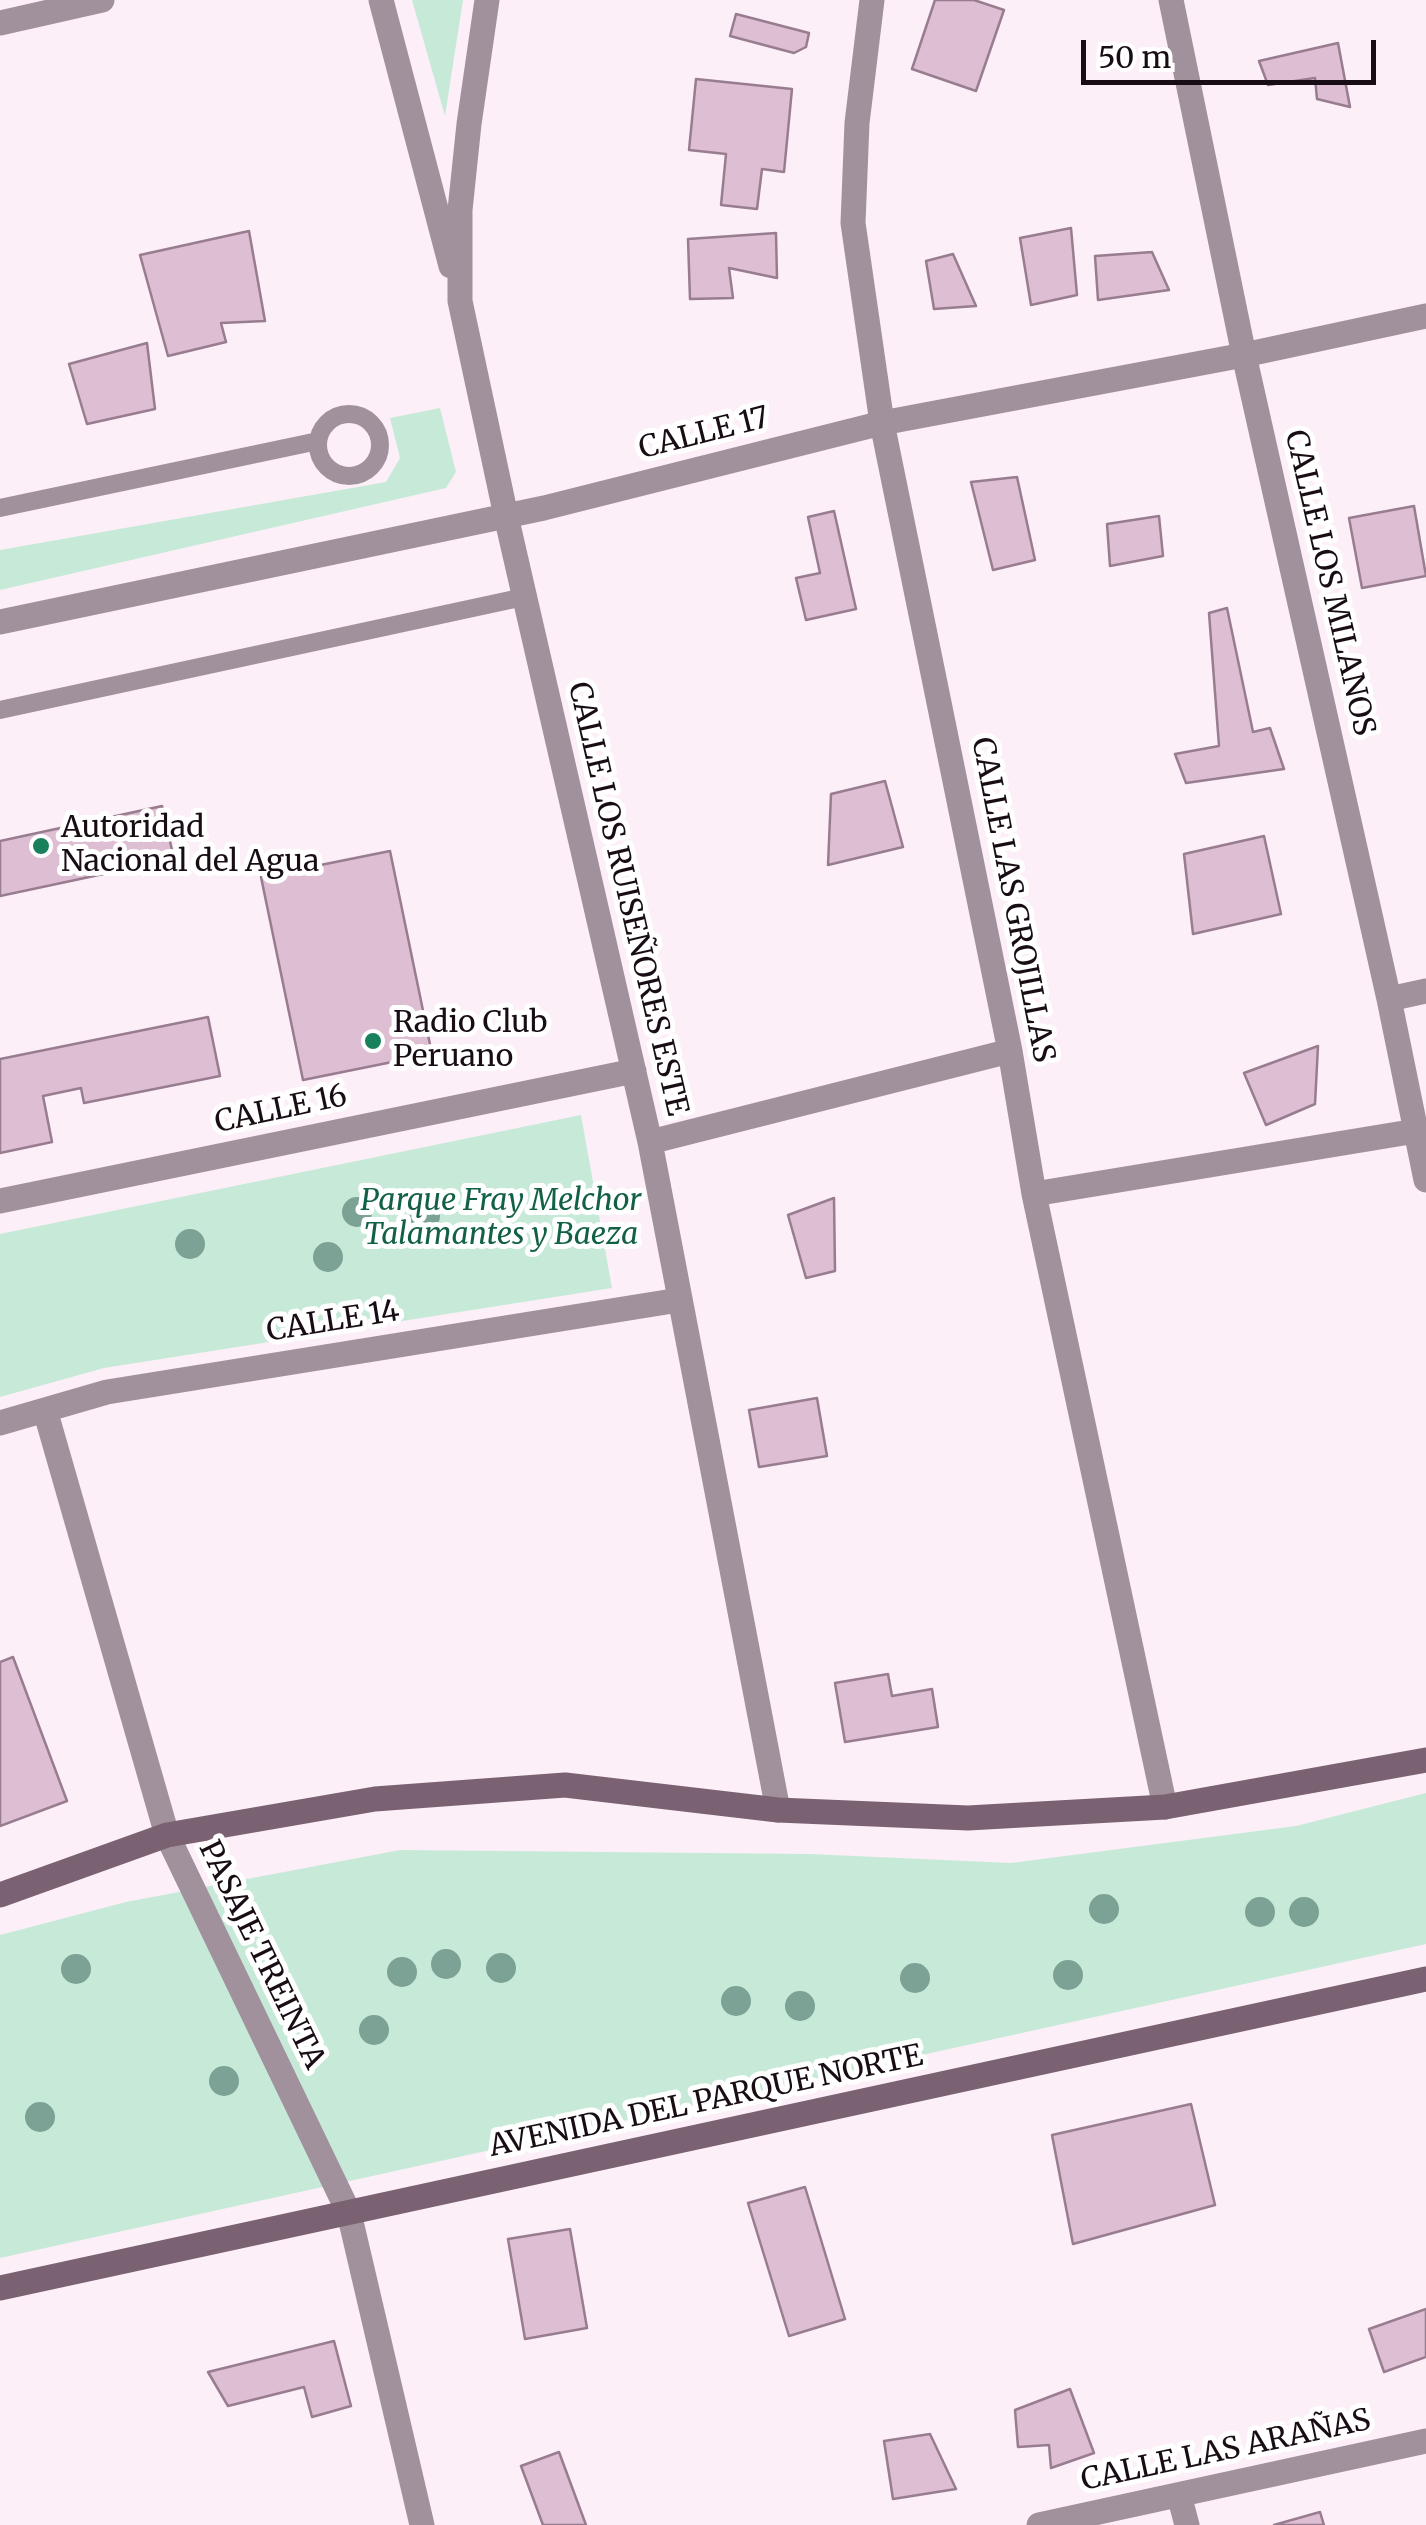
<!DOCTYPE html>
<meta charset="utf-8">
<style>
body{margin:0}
#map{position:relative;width:1426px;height:2525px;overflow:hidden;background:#fceff8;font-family:Merriweather,serif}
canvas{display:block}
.scale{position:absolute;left:1081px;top:40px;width:295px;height:45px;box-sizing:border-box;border:5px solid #180d15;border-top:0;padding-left:12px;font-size:30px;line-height:35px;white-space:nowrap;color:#180d15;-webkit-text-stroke:8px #fff;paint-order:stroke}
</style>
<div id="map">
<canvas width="1426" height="2525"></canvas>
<div class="scale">50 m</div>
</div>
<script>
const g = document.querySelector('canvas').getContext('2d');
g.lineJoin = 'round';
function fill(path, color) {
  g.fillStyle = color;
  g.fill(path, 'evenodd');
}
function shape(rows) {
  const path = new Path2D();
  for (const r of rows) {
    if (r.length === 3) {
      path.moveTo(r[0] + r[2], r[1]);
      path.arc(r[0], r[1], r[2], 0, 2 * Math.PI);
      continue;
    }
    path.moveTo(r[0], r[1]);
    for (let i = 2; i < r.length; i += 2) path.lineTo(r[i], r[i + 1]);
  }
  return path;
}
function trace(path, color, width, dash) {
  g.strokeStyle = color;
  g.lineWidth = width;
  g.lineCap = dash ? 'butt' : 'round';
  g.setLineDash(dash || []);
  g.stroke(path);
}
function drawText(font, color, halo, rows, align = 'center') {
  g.font = font + ' Merriweather,serif';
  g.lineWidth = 10;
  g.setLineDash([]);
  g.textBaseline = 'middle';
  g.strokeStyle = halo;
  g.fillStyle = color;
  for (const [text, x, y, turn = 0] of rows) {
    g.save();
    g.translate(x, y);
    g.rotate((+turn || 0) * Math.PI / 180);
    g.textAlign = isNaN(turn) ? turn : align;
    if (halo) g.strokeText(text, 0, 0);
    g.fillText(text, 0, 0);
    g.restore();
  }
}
const green = shape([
 [412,0,463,0,445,116],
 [440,408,456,472,446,488,0,590,0,550,386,482,400,458,390,418],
 [581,1115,612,1288,104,1368,0,1397,0,1234],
 [1426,1793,1426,1944,0,2258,0,1935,126,1902,400,1850,810,1854,1011,1863,1296,1826]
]);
const building = shape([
 [935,0,974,0,1004,10,976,91,912,69,935,0],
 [736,14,809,33,806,47,794,53,730,36,736,14],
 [1338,43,1350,107,1317,99,1315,78,1268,85,1259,61,1338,43],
 [696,79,792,89,784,172,762,169,757,209,721,205,726,154,689,150,696,79],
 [1071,228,1077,295,1031,305,1020,238,1071,228],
 [249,231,265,321,221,323,226,342,168,356,140,255,249,231],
 [776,233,777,278,729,268,733,298,690,299,688,239,776,233],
 [1152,252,1169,290,1098,300,1095,256,1152,252],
 [953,254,976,306,934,309,926,261,953,254],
 [147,343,155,409,87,424,69,364,147,343],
 [1017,477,1035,560,993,570,971,482,1017,477],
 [1414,506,1426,576,1362,588,1349,518,1414,506],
 [834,511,856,609,806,620,796,578,820,573,808,517,834,511],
 [1159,516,1163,556,1110,566,1107,524,1159,516],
 [1227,608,1253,732,1270,728,1284,769,1186,783,1175,754,1219,746,1209,613,1227,608],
 [885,781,903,847,828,865,831,794,885,781],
 [162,806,174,859,0,896,0,841,162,806],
 [1264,836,1281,914,1193,934,1184,854,1264,836],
 [390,851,432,1054,303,1080,261,877,390,851],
 [208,1017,220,1076,84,1103,81,1088,43,1096,52,1142,0,1153,0,1059,208,1017],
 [1318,1046,1315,1104,1266,1125,1244,1073,1318,1046],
 [834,1198,835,1271,806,1278,788,1215,834,1198],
 [817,1398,827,1456,759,1467,749,1410,817,1398],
 [13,1657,67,1801,0,1826,0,1662,13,1657],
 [888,1674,892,1696,932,1689,938,1727,845,1742,835,1683,888,1674],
 [1191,2104,1215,2205,1073,2244,1052,2135,1191,2104],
 [805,2187,845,2319,789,2336,748,2203,805,2187],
 [570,2229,587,2328,525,2339,508,2239,570,2229],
 [1426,2309,1426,2357,1384,2372,1369,2329,1426,2309],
 [334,2341,351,2406,312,2417,304,2387,228,2406,208,2372,334,2341],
 [1070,2389,1094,2453,1051,2468,1049,2445,1018,2447,1015,2410,1070,2389],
 [930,2434,956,2489,893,2499,884,2441,930,2434],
 [559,2452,586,2525,543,2525,521,2466,559,2452],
 [1320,2512,1324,2525,1274,2525,1320,2512]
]);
const lane = shape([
 [349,445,31],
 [0,508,318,441],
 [0,710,524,597]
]);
const street = shape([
 [381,0,451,266],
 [487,0,469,124,460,210,460,301,506,516,650,1142,778,1810],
 [872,0,857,123,853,223,882,423,1010,1051,1034,1194,1165,1807],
 [1171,0,1244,355,1389,999,1426,1180],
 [0,23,102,0],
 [0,622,544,508,882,423,1244,355,1426,316],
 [1389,999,1426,991],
 [650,1142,1010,1051],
 [1034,1194,1416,1131],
 [0,1201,634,1071],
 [45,1410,167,1835,349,2213,422,2525],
 [0,1423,107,1392,679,1300],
 [1179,2495,1187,2525],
 [1039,2525,1426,2441]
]);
const secondary = shape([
 [0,1895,167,1835,375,1799,565,1785,778,1810,968,1818,1165,1807,1426,1760],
 [0,2288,1426,1979]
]);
const trees = [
 [357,1212],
 [425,1216],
 [190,1244],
 [328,1257],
 [1104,1909],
 [1260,1912],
 [1304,1912],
 [446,1964],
 [501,1968],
 [76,1969],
 [402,1972],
 [1068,1975],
 [915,1978],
 [736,2001],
 [800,2006],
 [374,2030],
 [224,2081],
 [40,2117]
];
const markers = [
 [41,846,10,"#18805a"],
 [373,1041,10,"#18805a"]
];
const streetNames = [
 ["CALLE 17",704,434,-14],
 ["CALLE LOS MILANOS",1329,583,77],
 ["CALLE LOS RUISEÑORES ESTE",627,899,77],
 ["CALLE LAS GROJILLAS",1012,900,79],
 ["CALLE 16",281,1110,-12],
 ["CALLE 14",333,1322,-9],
 ["PASAJE TREINTA",261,1955,64],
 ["AVENIDA DEL PARQUE NORTE",706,2102,-12],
 ["CALLE LAS ARAÑAS",1226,2451,-12]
];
const poiNames = [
 ["Autoridad",61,829],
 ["Nacional del Agua",61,863],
 ["Radio Club",393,1024],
 ["Peruano",393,1058]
];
const parkNames = [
 ["Parque Fray Melchor",501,1202],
 ["Talamantes y Baeza",501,1236]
];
fill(green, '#c7ead8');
fill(building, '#ddbed3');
trace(building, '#987c8f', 2.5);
trace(lane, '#a1919c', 18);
trace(street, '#a1919c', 25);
trace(secondary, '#7a6272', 25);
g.fillStyle = '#7ca195';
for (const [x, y] of trees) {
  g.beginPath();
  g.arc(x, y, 15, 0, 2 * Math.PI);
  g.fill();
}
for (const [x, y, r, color] of markers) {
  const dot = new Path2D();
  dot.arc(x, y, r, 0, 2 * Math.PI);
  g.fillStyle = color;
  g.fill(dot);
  trace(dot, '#fff', 4);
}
drawText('30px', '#180d15', '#fff', streetNames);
drawText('30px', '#180d15', '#fff', poiNames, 'left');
drawText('italic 30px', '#136144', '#fff', parkNames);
</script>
